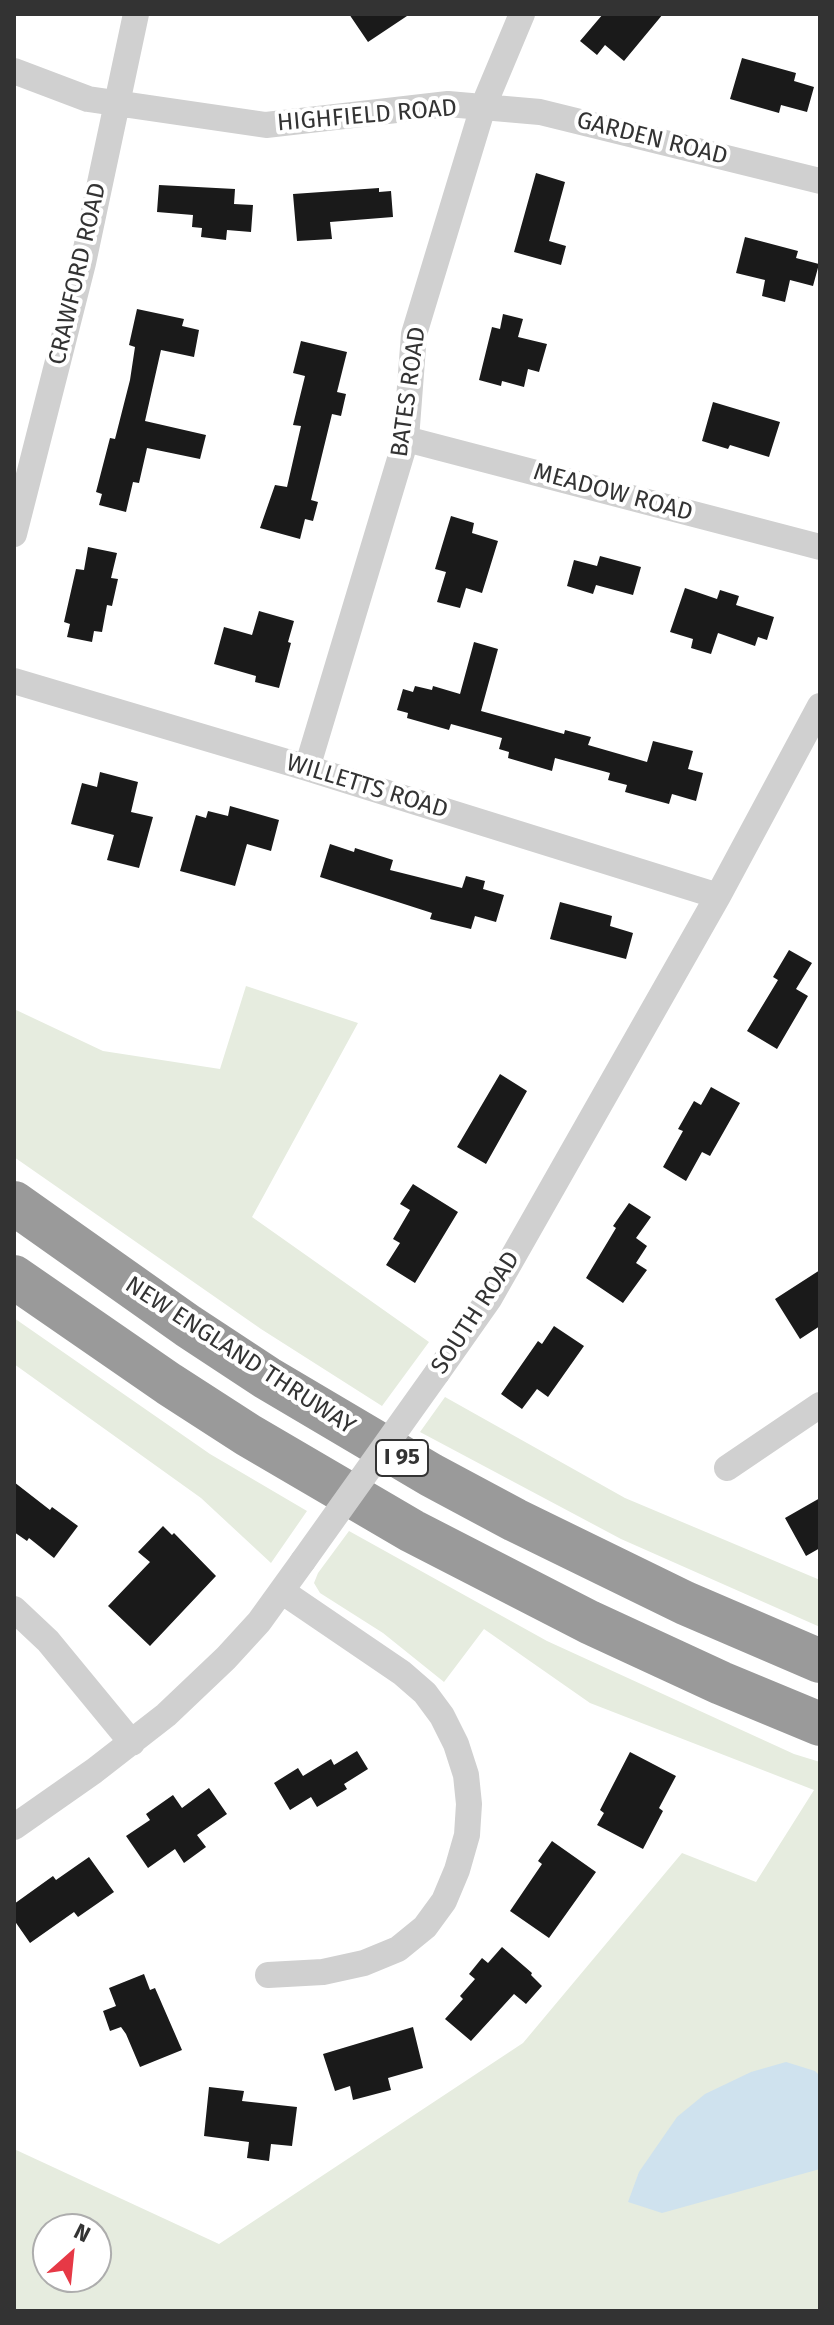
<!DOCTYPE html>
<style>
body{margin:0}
#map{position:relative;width:834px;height:2325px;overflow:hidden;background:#fff;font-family:"Fira Sans",sans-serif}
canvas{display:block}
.frame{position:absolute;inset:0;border:16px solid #333;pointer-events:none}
.north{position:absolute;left:32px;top:2213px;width:80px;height:80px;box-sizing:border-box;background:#fff;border:2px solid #adadad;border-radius:50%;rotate:27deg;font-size:22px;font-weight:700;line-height:32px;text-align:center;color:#333}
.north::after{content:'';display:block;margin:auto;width:28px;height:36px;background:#e63946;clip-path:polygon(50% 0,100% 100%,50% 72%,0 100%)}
</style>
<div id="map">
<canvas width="834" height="2325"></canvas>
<div class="frame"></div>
<div class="north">N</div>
</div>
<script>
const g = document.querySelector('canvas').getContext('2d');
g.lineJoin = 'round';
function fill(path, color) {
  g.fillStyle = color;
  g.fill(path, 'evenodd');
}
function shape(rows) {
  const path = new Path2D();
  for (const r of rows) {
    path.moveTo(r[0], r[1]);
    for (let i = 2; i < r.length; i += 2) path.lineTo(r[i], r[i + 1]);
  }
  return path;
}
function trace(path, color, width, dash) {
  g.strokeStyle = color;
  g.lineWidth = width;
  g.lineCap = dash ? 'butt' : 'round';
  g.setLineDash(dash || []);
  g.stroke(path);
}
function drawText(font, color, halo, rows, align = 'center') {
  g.font = font + ' "Fira Sans",sans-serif';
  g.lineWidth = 8;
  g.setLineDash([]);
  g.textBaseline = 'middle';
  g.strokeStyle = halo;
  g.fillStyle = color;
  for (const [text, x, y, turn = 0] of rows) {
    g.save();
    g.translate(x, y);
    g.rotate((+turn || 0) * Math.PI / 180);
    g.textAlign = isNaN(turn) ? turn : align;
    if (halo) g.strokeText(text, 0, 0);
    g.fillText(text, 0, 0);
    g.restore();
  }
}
const green = shape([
 [246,986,358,1023,252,1217,429,1342,382,1406,261,1329,14,1157,14,1009,103,1051,220,1069],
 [14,1318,210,1454,307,1511,271,1563,201,1498,14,1364],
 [445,1397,625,1498,820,1580,820,1627,621,1539,420,1432],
 [349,1531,547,1641,794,1754,820,1762,820,2311,14,2311,14,2149,219,2244,523,2043,682,1853,756,1882,814,1790,590,1703,484,1629,444,1682,383,1633,320,1593,314,1583,318,1573],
 [48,2229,96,2229,96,2277,48,2277]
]);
const water = shape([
 [786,2062,815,2071,820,2076,820,2169,662,2213,628,2202,639,2172,677,2117,705,2094,751,2072]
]);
const building = shape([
 [349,14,410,14,368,42],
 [603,14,663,14,624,61,605,45,597,55,580,41],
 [742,58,796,73,794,81,814,87,807,112,781,105,779,113,730,99],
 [536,173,565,182,549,241,566,246,561,265,514,252],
 [159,185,235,189,234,204,253,205,251,232,227,230,226,240,201,237,202,228,192,227,193,215,157,212],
 [379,188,379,192,391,191,393,217,330,222,332,239,297,241,293,194],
 [745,237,798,251,796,258,819,264,813,286,790,280,785,302,762,296,765,280,736,273],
 [137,309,184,319,182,326,199,330,194,357,161,350,145,421,206,435,200,459,147,448,139,483,133,482,126,512,99,505,102,494,96,492,110,438,115,439,130,380,135,347,129,345],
 [503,314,523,319,518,337,547,344,539,372,528,369,524,387,502,381,501,386,479,380,492,327,500,329],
 [301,341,347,352,337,392,346,394,341,416,332,414,311,500,318,502,313,521,305,519,300,539,260,528,275,485,287,487,301,426,293,425,305,376,293,373],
 [713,402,780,422,769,457,730,445,728,449,702,441],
 [451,516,474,523,472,533,498,541,482,593,466,588,460,608,437,602,446,572,435,569],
 [88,547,117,553,111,578,118,579,112,606,107,605,102,632,94,631,92,642,67,637,70,624,64,622,76,569,84,570],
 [600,556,641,567,633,595,596,585,593,594,567,586,574,560,597,566],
 [685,588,717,599,720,590,739,596,736,605,774,617,767,640,758,637,755,646,718,633,711,654,691,648,693,639,670,632],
 [259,611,294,621,288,642,291,643,279,688,255,682,256,676,214,664,224,627,252,635],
 [474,642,498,649,481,711,564,734,565,730,591,737,588,745,647,762,653,741,693,751,688,769,703,773,696,801,672,794,669,804,625,792,627,785,608,780,610,773,555,758,552,771,508,758,509,752,499,749,502,738,451,724,449,730,407,718,408,713,397,710,403,689,413,692,415,686,432,690,433,686,460,694],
 [100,772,138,782,131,812,153,817,139,868,107,860,114,835,71,824,82,783,97,787],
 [230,806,279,820,271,851,247,844,235,886,180,871,196,815,206,818,208,811,228,816],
 [330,844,354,852,355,848,393,860,390,870,462,888,466,876,485,881,483,889,504,895,496,922,475,916,471,929,430,919,432,913,320,877],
 [560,902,612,916,610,926,633,933,626,959,550,939],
 [789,950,812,963,796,989,808,996,777,1049,747,1031,778,980,773,977],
 [500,1074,527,1091,486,1164,457,1147],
 [711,1087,740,1103,710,1156,702,1152,686,1181,663,1167,683,1131,678,1129,694,1101,701,1105],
 [413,1184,458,1212,415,1283,386,1265,400,1243,393,1239,410,1210,400,1204],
 [629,1203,651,1217,636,1238,647,1246,636,1263,647,1270,623,1303,586,1278,616,1228,613,1226],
 [820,1270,820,1326,800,1339,775,1299],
 [554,1326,584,1346,548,1397,537,1389,522,1409,501,1394,538,1341,542,1344],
 [14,1482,50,1510,52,1507,78,1526,54,1558,29,1538,27,1541,14,1532],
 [820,1498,820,1548,806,1556,785,1518],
 [163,1526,172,1535,174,1533,216,1576,150,1646,108,1606,150,1562,138,1552],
 [357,1751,368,1769,344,1784,347,1789,317,1807,311,1797,290,1810,274,1783,298,1768,303,1776,331,1759,334,1765],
 [630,1752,676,1776,659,1808,663,1811,643,1849,597,1825,604,1813,600,1810],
 [209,1788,227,1814,197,1835,206,1847,184,1863,175,1849,148,1868,126,1836,150,1820,146,1814,173,1795,182,1808],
 [552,1841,596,1872,549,1938,510,1911,542,1864,538,1861],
 [89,1857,114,1892,78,1917,74,1912,30,1943,14,1920,14,1904,53,1876,56,1880],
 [502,1947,532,1973,531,1975,542,1986,526,2004,514,1994,471,2041,445,2019,463,1999,460,1996,475,1979,469,1974,482,1958,488,1963],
 [144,1974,150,1990,155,1988,182,2050,140,2067,126,2034,121,2027,110,2031,103,2011,116,2006,109,1988],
 [413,2027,423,2068,388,2078,391,2090,353,2100,350,2086,335,2091,323,2054],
 [209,2087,244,2091,242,2101,297,2107,292,2146,271,2144,269,2161,247,2158,249,2142,204,2136]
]);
const minor = shape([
 [14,71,88,99,266,125,448,104,540,112,820,181],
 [406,439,820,547],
 [14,534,83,263,136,14],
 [14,681,307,768,718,896],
 [307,768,406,439,414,334,483,107,522,14],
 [437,1373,489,1299,718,896,820,706],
 [727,1468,820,1405],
 [14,1609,48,1641,132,1743],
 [14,1827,94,1771,166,1715,226,1658,259,1622,303,1561],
 [268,1975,323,1972,364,1963,398,1949,425,1927,444,1901,457,1870,467,1835,469,1804,466,1775,456,1744,442,1716,425,1693,402,1673,283,1592]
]);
const motorway = shape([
 [14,1203,188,1326,267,1378,431,1475,515,1520,685,1603,820,1661],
 [14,1277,169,1384,248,1435,412,1531,589,1622,721,1683,820,1724]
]);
const minorBridge = shape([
 [303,1561,437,1373]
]);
const shields = [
 [402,1458,52]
];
const shieldNames = [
 ["I 95",402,1458]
];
const streetNames = [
 ["HIGHFIELD ROAD",367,116,-5],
 ["GARDEN ROAD",652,139,14],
 ["CRAWFORD ROAD",78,274,-77],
 ["BATES ROAD",409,392,-82],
 ["MEADOW ROAD",613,493,15],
 ["WILLETTS ROAD",367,787,17],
 ["SOUTH ROAD",476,1313,-57],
 ["NEW ENGLAND THRUWAY",240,1356,33]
];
fill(green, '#e6ecdf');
fill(water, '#cfe2ee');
fill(building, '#1a1a1a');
trace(minor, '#d0d0d0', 26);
trace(motorway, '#9a9a9a', 44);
trace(minorBridge, '#d0d0d0', 26);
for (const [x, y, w] of shields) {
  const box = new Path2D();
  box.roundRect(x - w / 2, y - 18, w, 36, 6);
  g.fillStyle = '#fff';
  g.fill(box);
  trace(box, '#333', 2);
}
drawText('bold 22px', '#333', null, shieldNames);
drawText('24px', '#333', '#fff', streetNames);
</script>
